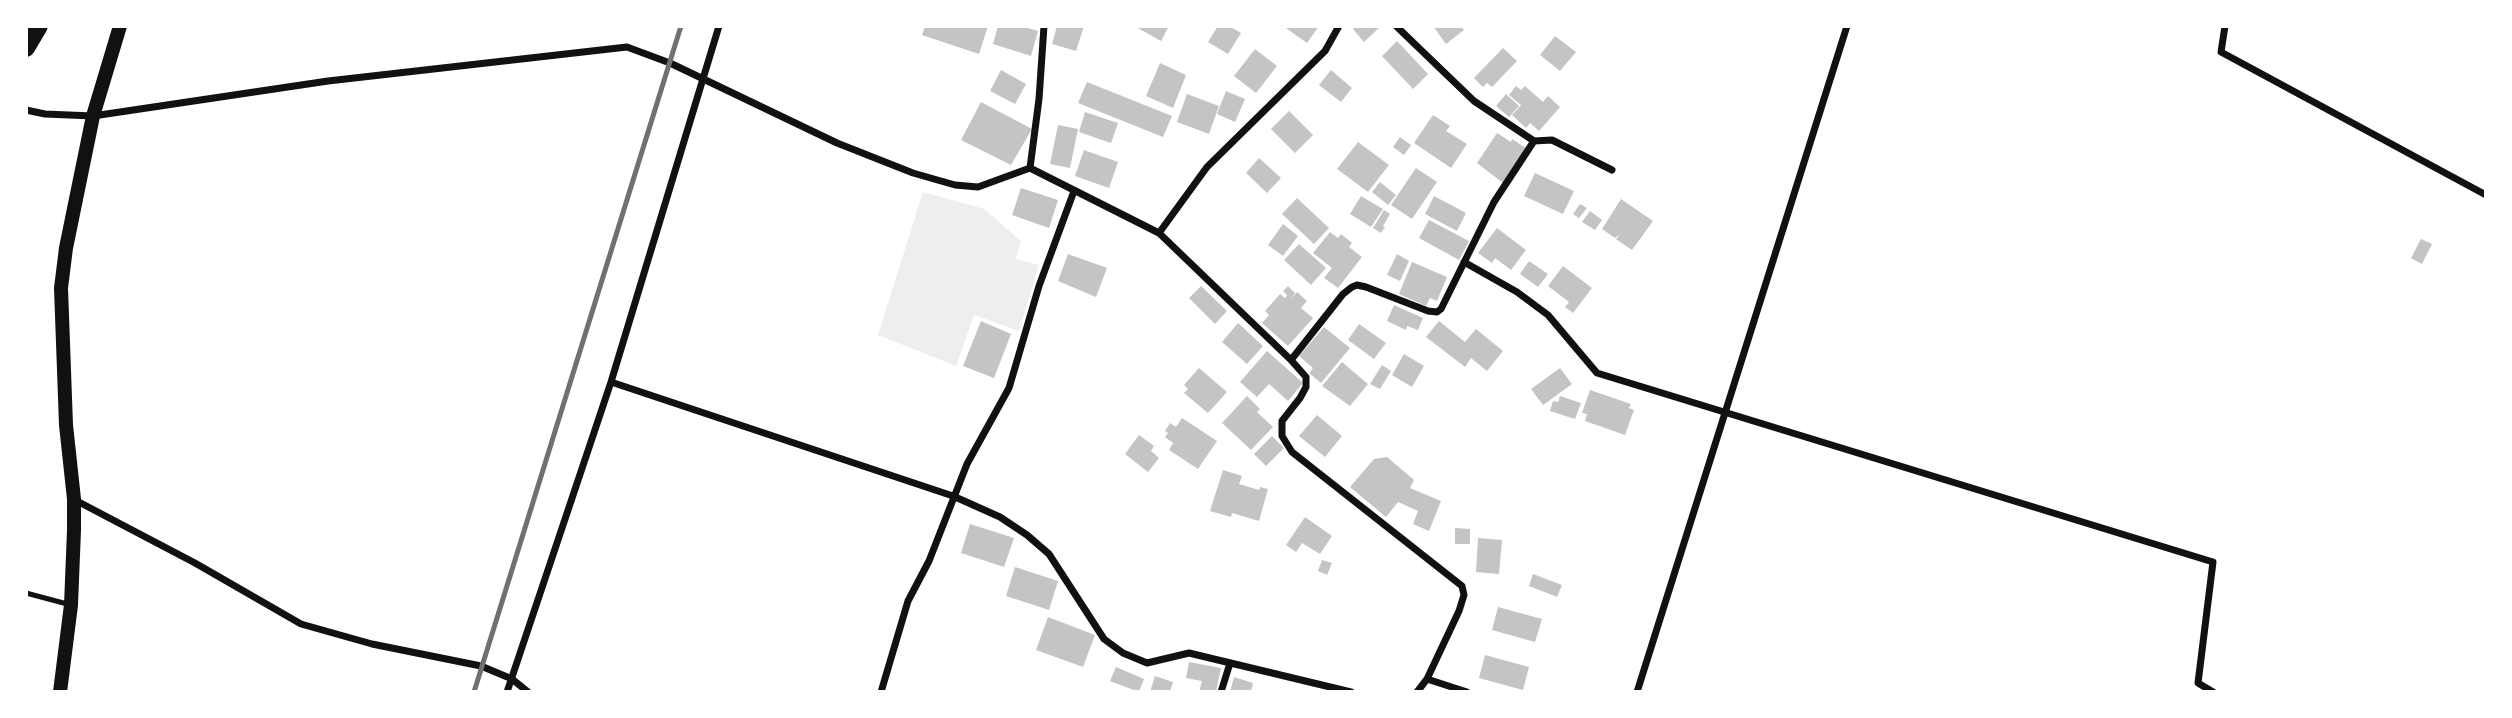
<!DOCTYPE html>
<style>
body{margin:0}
#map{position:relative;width:2512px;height:718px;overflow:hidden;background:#fff;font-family:"Varela Round",sans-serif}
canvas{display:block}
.frame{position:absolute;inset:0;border:28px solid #fff;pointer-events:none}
</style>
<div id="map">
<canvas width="2512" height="718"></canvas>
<div class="frame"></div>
</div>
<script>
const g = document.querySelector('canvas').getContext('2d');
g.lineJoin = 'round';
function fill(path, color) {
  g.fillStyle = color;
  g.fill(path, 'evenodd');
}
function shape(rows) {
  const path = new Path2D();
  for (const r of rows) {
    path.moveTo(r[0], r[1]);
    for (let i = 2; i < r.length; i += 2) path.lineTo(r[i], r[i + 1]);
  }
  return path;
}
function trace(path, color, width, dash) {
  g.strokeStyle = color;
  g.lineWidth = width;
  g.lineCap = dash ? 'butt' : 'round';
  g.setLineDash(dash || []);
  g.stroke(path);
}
const green = shape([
 [923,192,984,209,1021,241,1016,259,1039,265,1019,331,974,315,956,366,878,335]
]);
const building = shape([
 [925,26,988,26,979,54,922,35],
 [998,26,1021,26,1038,31,1031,56,993,44],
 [1057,26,1084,26,1076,51,1052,44],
 [1134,26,1169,26,1161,41],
 [1218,26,1229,26,1241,33,1228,54,1208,42],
 [1283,26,1319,26,1307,43],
 [1356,26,1381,26,1364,42,1353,29],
 [1433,26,1461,26,1464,30,1446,44],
 [1555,36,1576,52,1560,71,1540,55],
 [1397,41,1428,74,1413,89,1382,56],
 [1503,48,1517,61,1492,87,1487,83,1483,87,1474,78],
 [1255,49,1277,66,1256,93,1234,76],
 [1160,63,1186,75,1173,108,1146,96],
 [1001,70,1026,84,1015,104,990,91],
 [1331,70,1352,88,1341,102,1319,85],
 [1087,82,1172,116,1163,137,1078,103],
 [1516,86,1521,90,1525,86,1543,102,1548,96,1560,107,1539,131,1530,123,1526,128,1512,115,1521,105,1509,95],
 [1226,91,1245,99,1235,122,1217,114],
 [1187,94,1219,106,1209,134,1177,122],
 [1506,94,1519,106,1509,117,1496,106],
 [981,102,1032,129,1011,165,961,140],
 [1289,111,1313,135,1295,153,1271,129],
 [1085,112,1118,123,1111,143,1079,132],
 [1433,115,1450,126,1446,131,1467,144,1451,168,1414,143],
 [1058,125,1078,129,1070,168,1050,164],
 [1497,133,1511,142,1512,139,1526,148,1503,183,1477,163],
 [1400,137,1411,145,1404,155,1393,147],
 [1358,142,1389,165,1368,192,1337,169],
 [1084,150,1118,162,1109,188,1075,176],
 [1259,158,1281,178,1267,193,1246,173],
 [1416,168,1437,182,1412,219,1391,205],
 [1535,173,1574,191,1563,214,1524,196],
 [1380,182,1396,195,1388,205,1372,192],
 [1021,188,1058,200,1049,228,1012,215],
 [1361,196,1383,209,1371,227,1350,214],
 [1434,196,1466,213,1457,231,1425,214],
 [1297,198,1329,228,1314,244,1282,214],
 [1621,199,1653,221,1632,250,1616,239,1620,234,1615,238,1602,229],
 [1580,204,1587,208,1579,218,1573,214],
 [1384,210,1390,214,1383,226,1385,227,1381,233,1373,228],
 [1590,211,1602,220,1595,230,1582,222],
 [1429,220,1469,241,1459,260,1419,238],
 [1283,224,1298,236,1283,256,1268,245],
 [1497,228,1526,250,1511,270,1495,258,1492,263,1478,253],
 [1330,232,1338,238,1341,234,1352,243,1349,247,1362,257,1338,288,1324,278,1332,268,1313,253],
 [2421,239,2432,244,2422,264,2411,258],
 [1299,244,1326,268,1311,285,1284,260],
 [1068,254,1107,268,1096,297,1058,281],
 [1397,254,1409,261,1400,281,1387,275],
 [1529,261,1548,274,1538,287,1520,274],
 [1412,262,1447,277,1437,301,1430,298,1426,306,1399,294],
 [1563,266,1592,288,1573,313,1565,307,1569,302,1548,286],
 [1201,286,1227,311,1215,324,1189,298],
 [1288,286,1295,293,1291,299,1297,292,1307,301,1301,308,1313,318,1288,346,1262,323,1269,315,1265,311,1280,294,1285,298,1287,295,1283,291],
 [1394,305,1423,318,1418,330,1407,326,1406,330,1387,321],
 [981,321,1011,334,994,378,963,366],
 [1439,321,1465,342,1476,329,1503,351,1487,371,1471,358,1465,367,1426,337],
 [1238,323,1263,346,1247,364,1222,342],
 [1359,324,1386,343,1374,359,1348,340],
 [1324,327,1350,348,1321,383,1309,373,1313,368,1299,356],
 [1267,351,1303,383,1288,401,1269,384,1257,397,1240,382],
 [1404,354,1424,366,1412,387,1392,375],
 [1342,362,1368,384,1350,406,1322,386],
 [1382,365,1391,371,1380,389,1370,384],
 [1199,368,1227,392,1208,413,1184,393,1188,389,1184,385],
 [1560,368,1572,384,1543,405,1531,389],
 [1590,390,1631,404,1629,408,1634,410,1625,435,1585,421,1587,414,1582,413],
 [1247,396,1260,409,1257,412,1273,427,1251,450,1222,423],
 [1560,396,1581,403,1575,419,1550,411,1553,401,1558,402],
 [1317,415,1342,436,1325,457,1299,436],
 [1182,418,1217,441,1198,469,1169,450,1173,443,1165,437,1168,433,1165,431,1170,423,1176,427],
 [1139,435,1154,446,1151,451,1159,458,1148,472,1125,454],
 [1272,436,1284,448,1266,466,1254,454],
 [1387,457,1414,480,1410,488,1441,501,1429,531,1413,524,1418,511,1398,502,1386,517,1350,487,1374,459],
 [1223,470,1242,476,1239,484,1259,490,1260,487,1268,489,1259,521,1232,513,1231,517,1210,511],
 [1305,517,1332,536,1320,554,1302,543,1296,552,1286,545],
 [970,524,1014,538,1004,567,961,553],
 [1455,528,1470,529,1470,544,1455,544],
 [1478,538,1502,540,1499,574,1476,572],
 [1322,560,1332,563,1327,575,1318,571],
 [1015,567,1058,581,1049,610,1006,596],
 [1533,574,1562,585,1557,597,1529,586],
 [1498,607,1542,619,1535,642,1492,630],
 [1048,617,1095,635,1083,667,1036,650],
 [1485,655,1529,667,1523,690,1479,678],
 [1189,662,1221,668,1216,692,1199,692,1202,681,1186,678],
 [1116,667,1144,679,1139,692,1110,681],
 [1155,676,1173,682,1170,692,1150,692],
 [1234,677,1253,683,1251,692,1230,692]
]);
const service = shape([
 [26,593,71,605]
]);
const minor = shape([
 [1396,26,1474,101,1534,141],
 [2225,26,2221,52,2486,195],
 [26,110,45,114,93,116,328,81,627,47,670,63,837,143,913,173,955,185,978,187,1030,168,1159,233,1291,360,1306,377,1306,387,1300,398,1282,421,1282,436,1292,452,1462,586,1464,595,1459,611,1427,679,1467,692],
 [1030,168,1039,99,1044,26],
 [1159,233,1207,167,1325,51,1339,26],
 [1464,262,1517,292,1548,315,1597,373,2213,562,2198,683,2213,692],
 [1291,360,1343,294,1352,287,1357,285,1366,287,1428,311,1437,312,1441,309,1494,202,1534,141,1552,140,1612,170],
 [611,382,953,496,1000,517,1027,535,1049,554,1104,639,1123,653,1147,663,1189,653,1351,692],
 [75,500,195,563,301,624,372,644,481,666,512,679,528,692],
 [507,692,611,382,719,26],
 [881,692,908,601,929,561,967,464,1009,388,1039,286,1074,191],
 [1221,692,1230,663],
 [1417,692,1427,679],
 [1637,692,1847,26]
]);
const secondary = shape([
 [60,692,71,605,74,530,74,499,66,425,61,288,66,248,93,116,120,26]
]);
const primary = shape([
 [26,48,39,26]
]);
const rail = shape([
 [474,692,681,26]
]);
fill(green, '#eee');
fill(building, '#c4c4c4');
trace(service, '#111', 5);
trace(minor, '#111', 7);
trace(secondary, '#111', 14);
trace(primary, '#111', 18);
trace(rail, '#707070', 5);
</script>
